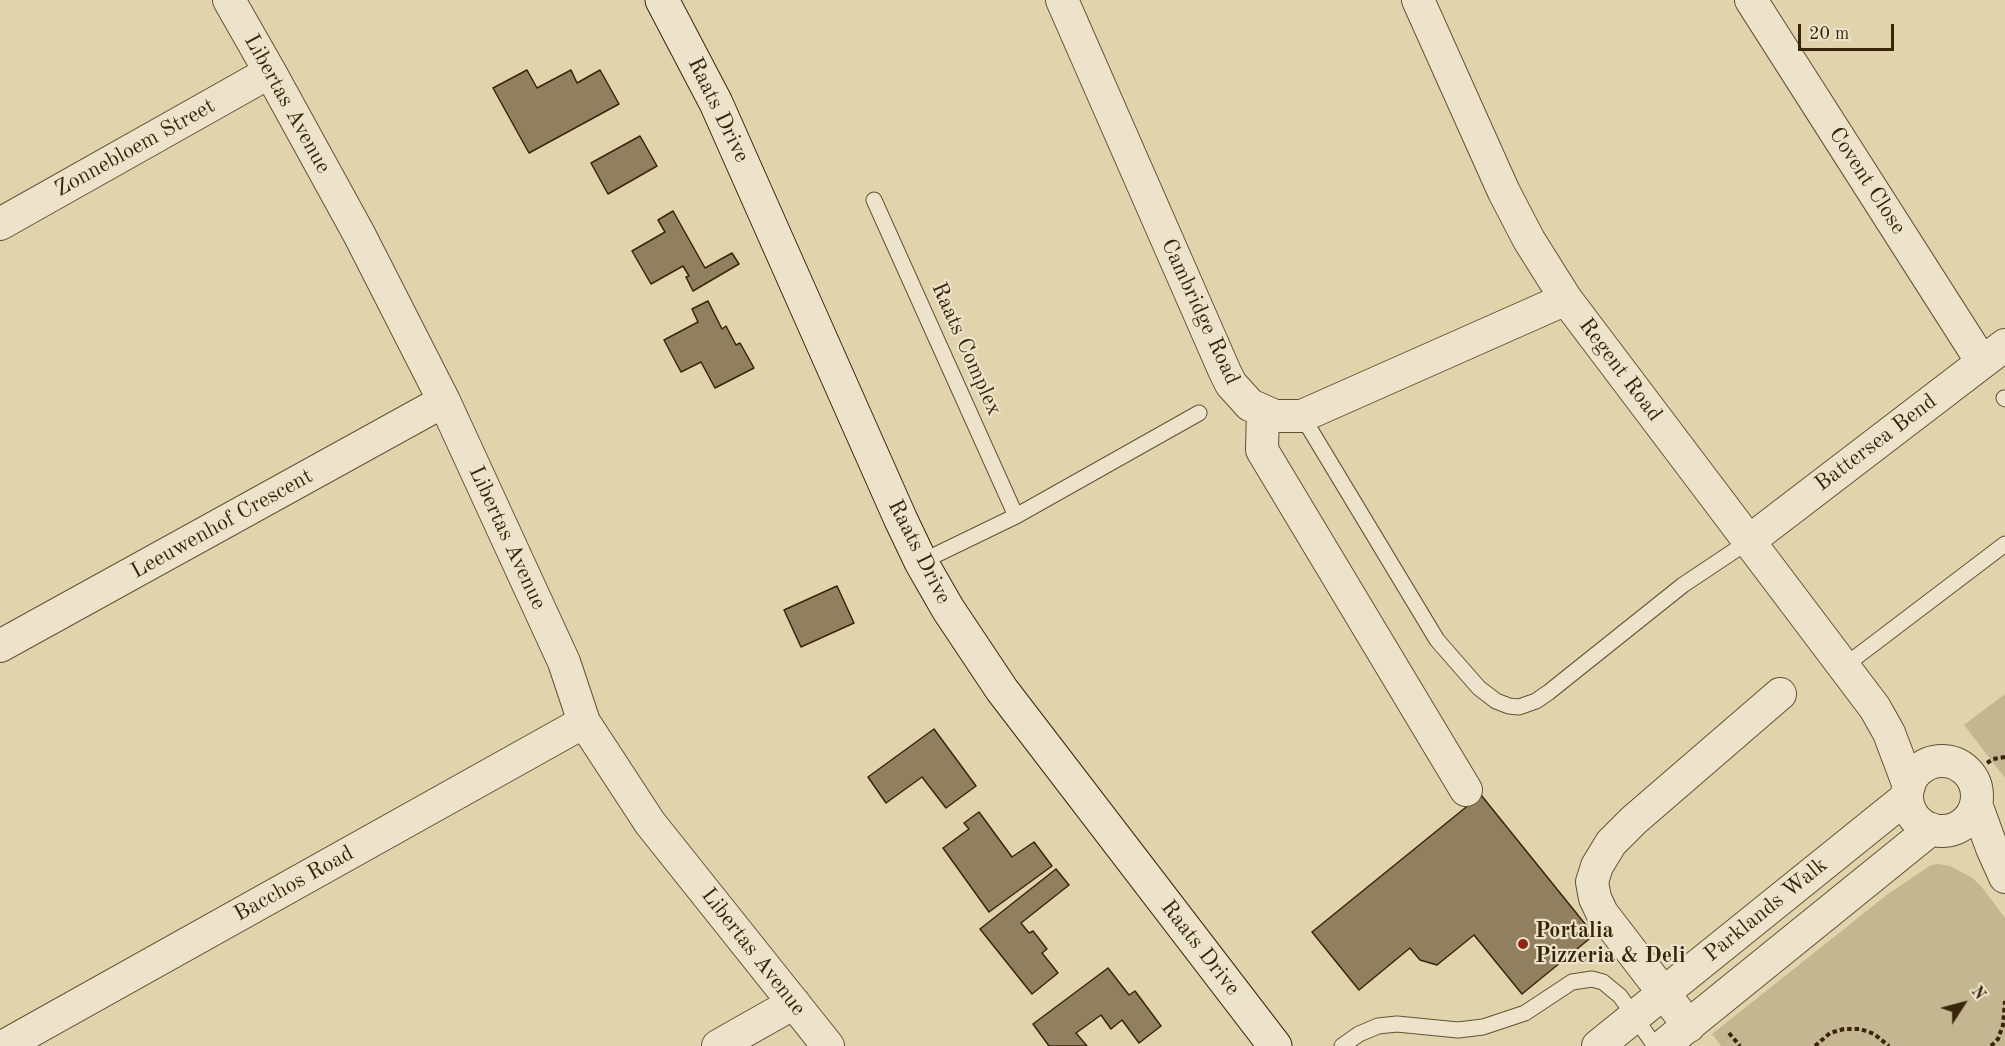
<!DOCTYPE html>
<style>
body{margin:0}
#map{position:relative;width:2005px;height:1046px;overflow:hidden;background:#e1d4ad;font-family:"Old Standard TT",serif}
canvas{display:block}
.north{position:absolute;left:1933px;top:974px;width:60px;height:60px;-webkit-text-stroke:4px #ece3ca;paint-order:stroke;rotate:54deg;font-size:16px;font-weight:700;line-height:24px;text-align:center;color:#38260b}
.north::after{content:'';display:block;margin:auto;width:21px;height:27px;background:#38260b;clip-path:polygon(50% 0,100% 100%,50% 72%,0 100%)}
.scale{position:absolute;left:1798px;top:24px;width:96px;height:27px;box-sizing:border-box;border:3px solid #38260b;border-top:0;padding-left:8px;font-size:18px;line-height:21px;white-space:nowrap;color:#38260b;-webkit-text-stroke:4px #ece3ca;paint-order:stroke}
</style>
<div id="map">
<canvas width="2005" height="1046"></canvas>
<div class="north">N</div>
<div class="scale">20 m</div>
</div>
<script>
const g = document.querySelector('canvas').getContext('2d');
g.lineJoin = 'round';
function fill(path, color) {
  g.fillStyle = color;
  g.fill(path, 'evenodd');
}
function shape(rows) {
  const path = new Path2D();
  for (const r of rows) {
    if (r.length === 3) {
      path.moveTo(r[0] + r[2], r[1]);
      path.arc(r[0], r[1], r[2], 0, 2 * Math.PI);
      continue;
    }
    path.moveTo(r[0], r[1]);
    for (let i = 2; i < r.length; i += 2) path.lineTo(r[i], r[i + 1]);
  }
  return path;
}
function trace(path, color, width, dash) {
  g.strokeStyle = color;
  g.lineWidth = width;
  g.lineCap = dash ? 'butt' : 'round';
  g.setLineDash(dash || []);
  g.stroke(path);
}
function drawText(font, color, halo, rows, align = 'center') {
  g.font = font + ' "Old Standard TT",serif';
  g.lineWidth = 4.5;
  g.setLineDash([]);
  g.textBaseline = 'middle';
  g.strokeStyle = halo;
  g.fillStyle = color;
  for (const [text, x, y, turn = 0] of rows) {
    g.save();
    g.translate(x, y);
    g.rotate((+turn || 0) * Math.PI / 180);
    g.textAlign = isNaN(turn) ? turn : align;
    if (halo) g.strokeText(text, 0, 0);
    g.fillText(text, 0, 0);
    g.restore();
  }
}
const green = shape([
 [2005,694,2005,778,1964,725],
 [1938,864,1950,866,1971,877,1981,886,2005,918,2005,1046,1721,1046,1712,1034,1888,894,1931,865]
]);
const building = shape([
 [527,70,537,88,571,70,577,83,600,70,619,104,529,153,493,88,527,70],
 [640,136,657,166,608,194,591,163,640,136],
 [673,211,705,268,732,253,739,264,693,291,686,277,689,276,683,266,651,284,632,251,665,232,658,220,673,211],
 [708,301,722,329,726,326,736,345,740,343,754,368,715,388,701,362,681,372,664,340,698,322,692,309,708,301],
 [837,586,854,623,801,647,784,610,837,586],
 [934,729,976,786,946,808,922,777,886,803,868,777,934,729],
 [1481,795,1594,935,1522,994,1474,935,1437,965,1420,960,1410,948,1359,990,1312,932,1481,795],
 [979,812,1012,857,1034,842,1052,866,989,912,943,848,969,829,964,823,979,812],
 [1056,869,1069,885,1021,923,1029,933,1033,931,1047,949,1042,953,1058,973,1032,994,980,929,1056,869],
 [1108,968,1129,995,1135,991,1161,1026,1139,1043,1122,1020,1111,1029,1101,1015,1076,1033,1087,1046,1049,1046,1033,1024,1108,968]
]);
const path = shape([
 [1987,763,1993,759,2005,757],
 [1729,1033,1740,1046],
 [1815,1046,1830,1033,1844,1029,1860,1029,1874,1034,1889,1046],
 [1991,1046,1998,1039,2003,1025,2005,1001]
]);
const lane = shape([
 [874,200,1016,516],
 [2004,398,2005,399],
 [1302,416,1437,640,1479,688,1496,701,1509,706,1519,707,1536,701,1549,692,1683,585,1749,541],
 [921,562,1016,516,1199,413],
 [1843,667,2005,544],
 [1342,1046,1359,1034,1378,1026,1397,1024,1458,1030,1483,1027,1525,1013,1572,982,1592,979,1603,982,1620,996,1655,1046]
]);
const street = shape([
 [229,0,270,72,359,234,444,401,564,662,584,722,650,823,828,1046],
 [1062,0,1225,372,1231,384,1250,405,1275,416,1302,416,1566,299],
 [1418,0,1504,192,1529,240,1566,299,1875,708,1889,733,1909,786],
 [1751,0,1982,362],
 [0,224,270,72],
 [1263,412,1262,450,1466,790],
 [1749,541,2005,345],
 [0,646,444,401],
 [1942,796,35],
 [1976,804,1992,848,2005,877],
 [1689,1026,1602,913,1595,898,1592,882,1597,866,1611,843,1634,820,1780,694],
 [4,1046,584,722],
 [718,1046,794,1003],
 [1598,1046,1907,797],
 [1663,1046,1931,829]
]);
const secondary = shape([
 [662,0,716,103,901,520,921,562,948,609,1002,690,1275,1046]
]);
const markers = [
 [1523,944,6,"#8f2418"]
];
const streetNames = [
 ["Libertas Avenue",287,104,61],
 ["Raats Drive",718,110,64],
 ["Zonnebloem Street",135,148,-29],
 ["Covent Close",1867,181,57],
 ["Cambridge Road",1200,312,65],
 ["Raats Complex",966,349,66],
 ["Regent Road",1620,370,53],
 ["Battersea Bend",1876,443,-37],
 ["Leeuwenhof Crescent",222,524,-29],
 ["Libertas Avenue",507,538,65],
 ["Raats Drive",919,552,63],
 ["Bacchos Road",294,884,-29],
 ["Parklands Walk",1766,910,-39],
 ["Raats Drive",1200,948,52],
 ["Libertas Avenue",753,952,52]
];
const poiNames = [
 ["Portalia",1535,931],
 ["Pizzeria & Deli",1535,956]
];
fill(green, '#c4b691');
fill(building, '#90805f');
trace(building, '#38260b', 1.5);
trace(lane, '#625234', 17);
trace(street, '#625234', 34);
trace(secondary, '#38260b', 35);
trace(path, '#38260b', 4, [4.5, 3]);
trace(lane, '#ece3ca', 15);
trace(street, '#ece3ca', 32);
trace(secondary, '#ece3ca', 33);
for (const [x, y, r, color] of markers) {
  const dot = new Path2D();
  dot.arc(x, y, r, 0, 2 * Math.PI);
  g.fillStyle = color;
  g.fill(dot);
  trace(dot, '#ece3ca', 2);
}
drawText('22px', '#38260b', '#ece3ca', streetNames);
drawText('bold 22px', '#38260b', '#ece3ca', poiNames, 'left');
</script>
